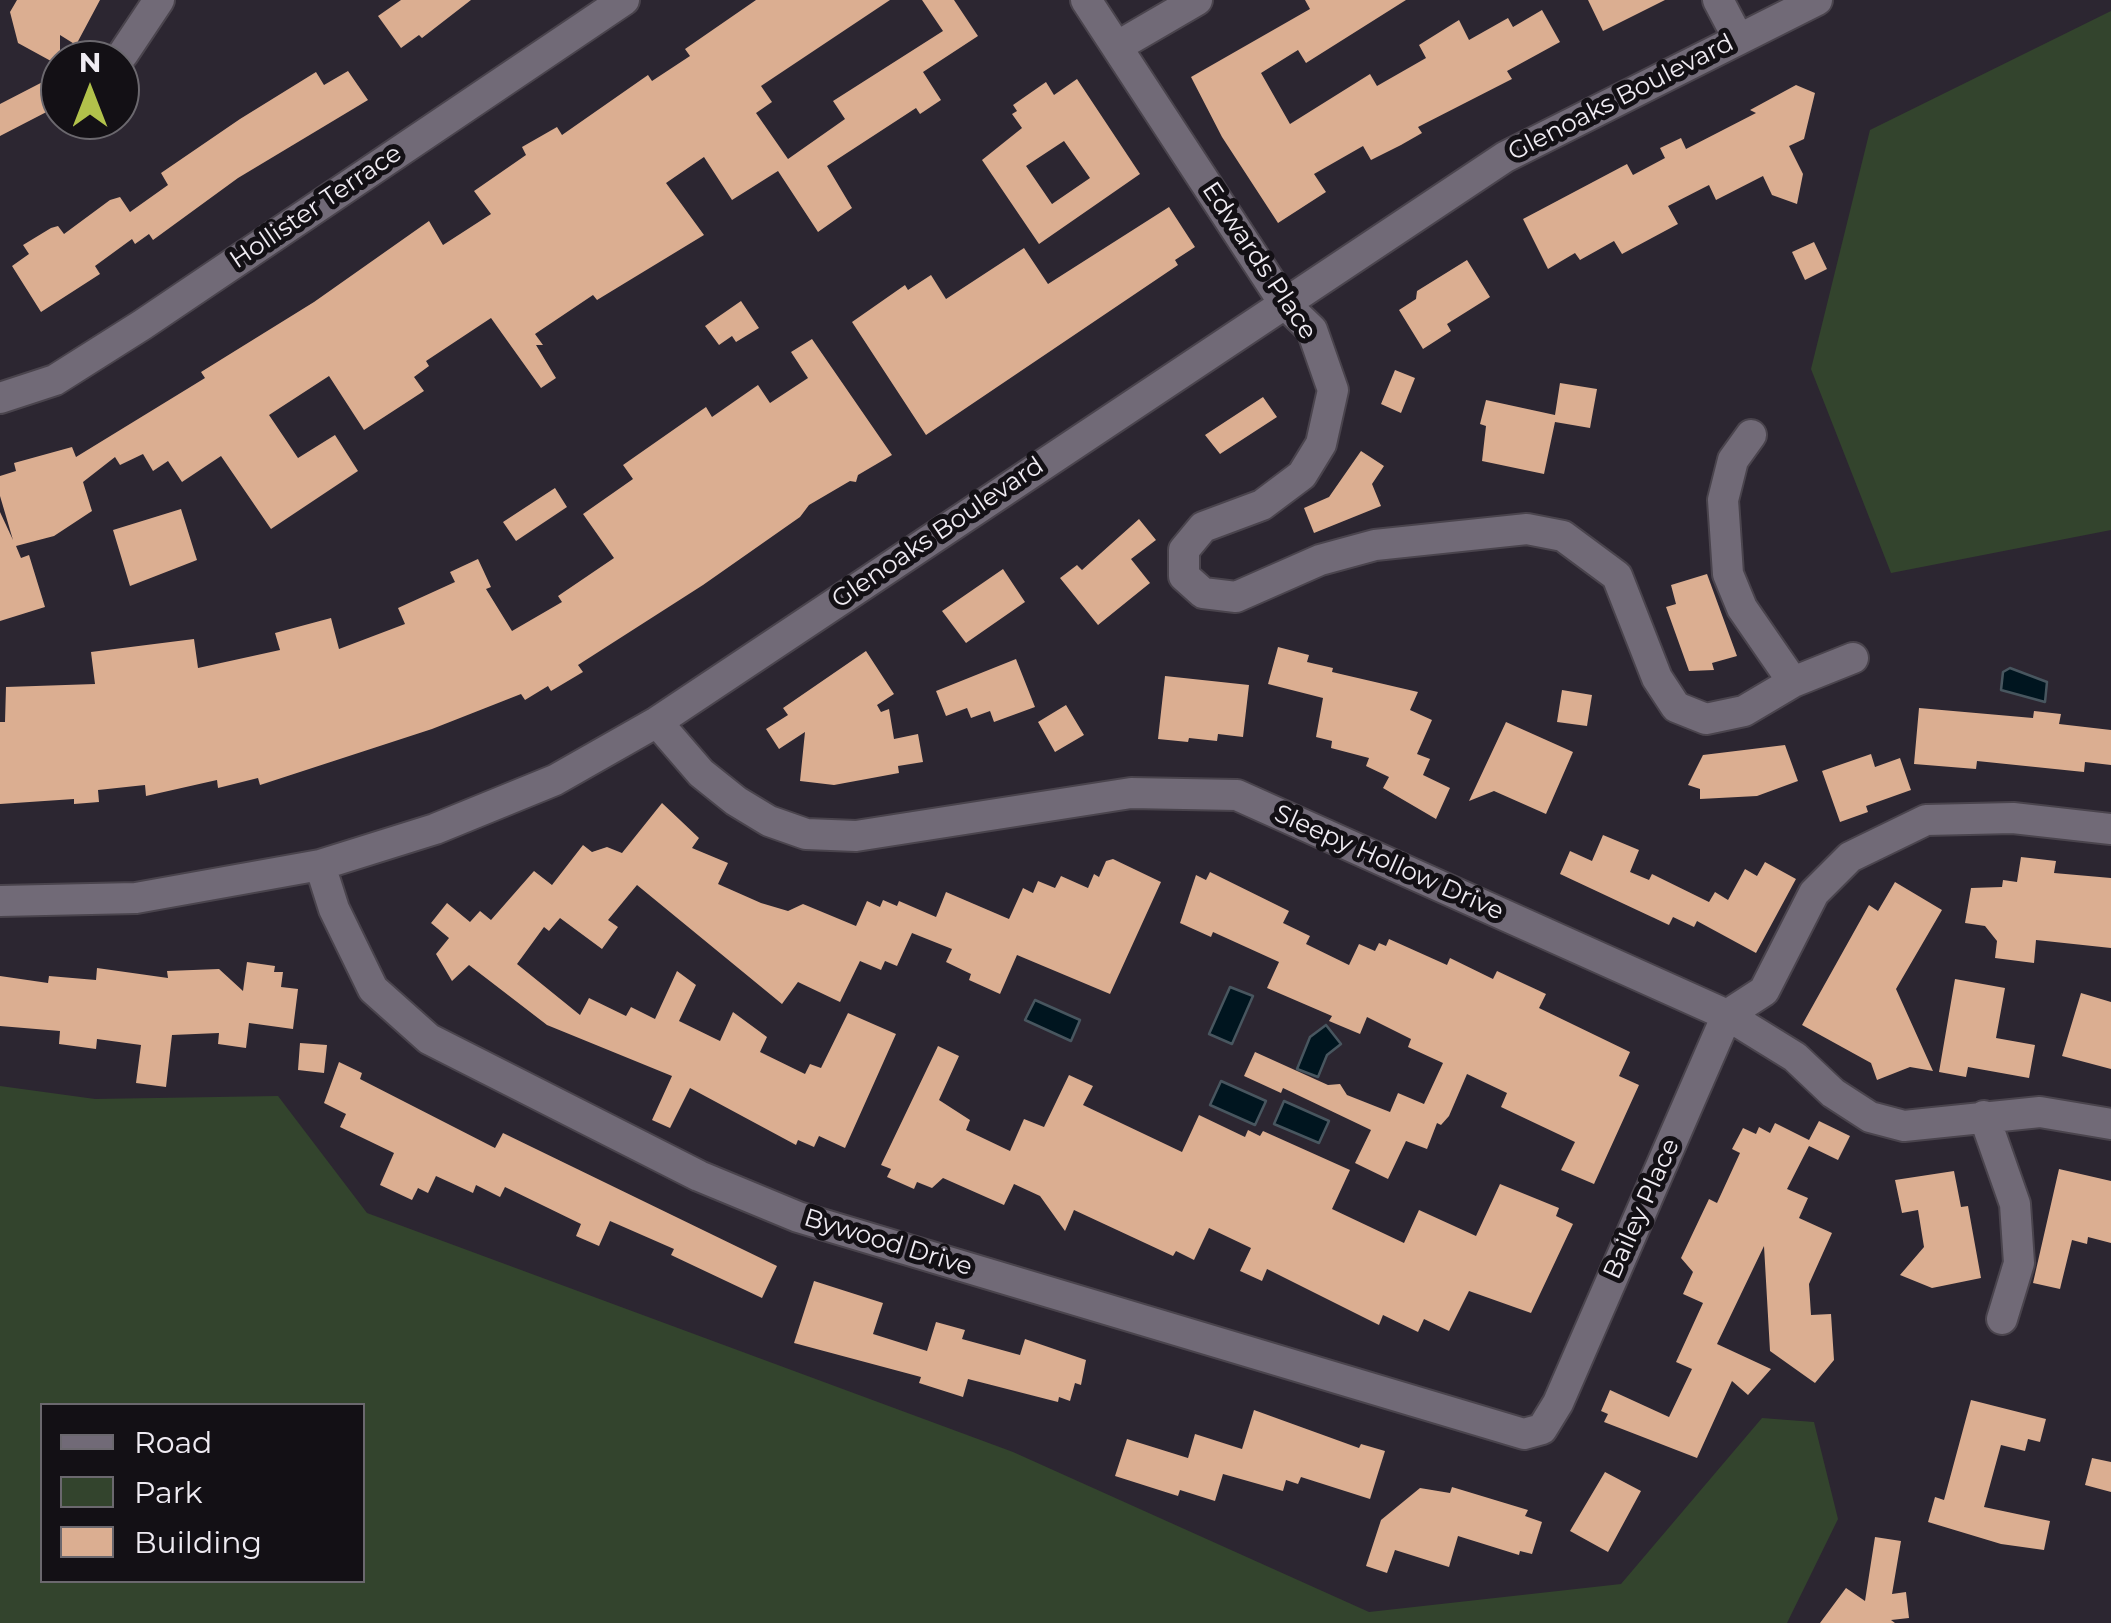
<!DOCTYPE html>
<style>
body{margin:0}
#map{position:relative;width:2111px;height:1623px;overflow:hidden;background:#2c2631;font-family:Montserrat,sans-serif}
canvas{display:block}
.legend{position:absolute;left:40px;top:1403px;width:325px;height:180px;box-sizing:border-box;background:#131015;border:2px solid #6b686e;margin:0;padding:12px 18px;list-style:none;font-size:30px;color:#f0ecf3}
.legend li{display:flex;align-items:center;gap:20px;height:50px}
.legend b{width:50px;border:2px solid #6b686e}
.north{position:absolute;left:40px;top:40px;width:100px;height:100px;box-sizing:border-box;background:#131015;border:2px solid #6b686e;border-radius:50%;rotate:0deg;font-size:28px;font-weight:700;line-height:40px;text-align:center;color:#f0ecf3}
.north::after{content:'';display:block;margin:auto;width:35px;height:45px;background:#b2c24b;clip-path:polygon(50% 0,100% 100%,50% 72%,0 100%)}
</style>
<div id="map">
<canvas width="2111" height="1623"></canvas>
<ul class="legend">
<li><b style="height:12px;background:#716a77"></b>Road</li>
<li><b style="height:28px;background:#33442d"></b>Park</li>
<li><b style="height:28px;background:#dbae91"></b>Building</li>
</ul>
<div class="north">N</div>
</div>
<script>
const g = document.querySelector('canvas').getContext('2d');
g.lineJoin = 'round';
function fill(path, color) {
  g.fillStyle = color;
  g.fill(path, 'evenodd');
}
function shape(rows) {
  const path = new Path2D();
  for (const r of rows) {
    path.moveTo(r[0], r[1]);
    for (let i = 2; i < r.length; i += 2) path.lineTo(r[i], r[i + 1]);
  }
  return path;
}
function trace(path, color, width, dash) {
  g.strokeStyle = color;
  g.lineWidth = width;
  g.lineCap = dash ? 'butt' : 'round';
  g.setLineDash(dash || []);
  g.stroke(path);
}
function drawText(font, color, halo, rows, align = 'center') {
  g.font = font + ' Montserrat,sans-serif';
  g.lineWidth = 10;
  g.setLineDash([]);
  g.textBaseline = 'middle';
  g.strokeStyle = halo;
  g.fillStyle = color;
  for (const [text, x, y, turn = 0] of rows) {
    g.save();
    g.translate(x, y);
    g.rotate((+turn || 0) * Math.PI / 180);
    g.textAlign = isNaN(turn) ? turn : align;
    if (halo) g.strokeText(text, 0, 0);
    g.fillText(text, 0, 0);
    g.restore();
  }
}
const green = shape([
 [2111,11,2111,530,1891,573,1811,369,1870,130],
 [0,1086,95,1099,278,1096,367,1213,1013,1452,1369,1612,1621,1584,1762,1418,1814,1422,1838,1519,1787,1623,0,1623],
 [42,1406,362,1406,362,1580,42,1580]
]);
const water = shape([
 [2010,668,2047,682,2045,702,2001,690,2003,672,2010,668],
 [1230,987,1253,996,1232,1044,1209,1034,1230,987],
 [1035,1000,1080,1020,1071,1041,1025,1020,1035,1000],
 [1326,1025,1341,1044,1327,1055,1318,1077,1297,1069,1310,1037,1326,1025],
 [1221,1081,1266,1101,1255,1125,1210,1105,1221,1081],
 [1284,1101,1329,1121,1319,1143,1274,1124,1284,1101]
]);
const building = shape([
 [17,0,100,0,76,45,60,35,60,66,18,43,10,12],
 [401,0,471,0,422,38,419,35,401,48,378,16],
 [756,0,890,0,761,86,772,102,756,113,788,159,845,119,833,101,943,31,922,0,954,0,978,36,923,72,941,100,920,114,916,108,827,166,852,208,818,232,778,171,732,200,704,157,666,183,704,235,597,300,593,295,535,334,543,345,536,345,556,378,541,388,491,318,426,361,429,366,414,377,424,391,364,430,329,376,269,415,298,458,335,435,358,471,271,529,221,456,182,482,168,461,153,471,143,454,120,465,115,457,83,482,92,511,54,536,16,546,21,558,29,555,45,607,0,621,0,512,13,540,0,496,0,476,16,471,14,463,72,447,76,457,205,378,201,372,314,302,429,221,443,245,491,214,474,191,526,155,522,147,557,127,562,135,648,75,652,81,690,56,685,49],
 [1305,0,1406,0,1306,63,1298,50,1261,73,1290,124,1370,74,1377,86,1426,58,1419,45,1459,20,1469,40,1508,18,1513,27,1542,10,1560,42,1507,71,1512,79,1418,127,1422,133,1401,145,1371,160,1363,146,1314,174,1326,192,1278,223,1222,137,1191,77,1310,9],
 [1588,0,1665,0,1603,31],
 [348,71,368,100,238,178,153,240,149,234,135,244,132,239,95,266,100,274,41,312,12,266,29,254,23,245,51,228,58,226,64,234,110,200,120,197,130,212,168,185,161,173,240,119,316,72,324,85],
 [60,73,60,105,0,136,0,104],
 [1077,79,1140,174,1039,244,982,160,1022,128,1012,114,1017,111,1013,105,1046,82,1054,95],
 [1064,141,1090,178,1052,204,1026,166],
 [1796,85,1815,93,1804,139,1789,146,1803,174,1797,204,1772,195,1763,176,1716,200,1709,185,1668,206,1678,224,1622,254,1614,241,1580,260,1575,253,1548,269,1523,219,1627,164,1633,175,1665,158,1660,148,1681,138,1686,149,1756,113,1750,110],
 [1169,207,1195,247,1175,260,1178,265,926,435,852,322,905,285,908,290,931,275,946,299,1024,248,1048,284],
 [1814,242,1827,269,1805,280,1792,252],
 [1467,260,1490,297,1447,324,1451,331,1423,349,1399,310,1416,299,1417,291],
 [741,301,759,328,736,342,732,336,719,345,705,326],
 [812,339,892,455,858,475,856,482,850,481,809,505,800,517,703,585,578,665,583,672,551,691,548,686,525,700,521,694,432,729,260,785,258,778,218,788,217,780,146,796,145,785,98,790,99,802,74,804,74,799,0,804,0,722,5,722,6,687,95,684,91,652,194,639,198,668,280,650,275,633,331,618,339,649,405,624,398,608,455,582,450,572,478,559,491,587,486,589,512,631,562,602,558,596,614,558,583,514,633,479,623,465,706,407,712,417,758,385,770,403,808,378,791,352],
 [1395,370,1415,378,1401,413,1381,404],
 [1560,383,1597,389,1590,428,1555,422,1544,474,1482,461,1486,426,1480,424,1486,400,1555,415],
 [1263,397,1277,417,1220,454,1205,435],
 [1361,451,1384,466,1372,484,1381,506,1314,533,1304,508,1329,497],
 [555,488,567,507,516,541,503,522],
 [181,509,197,560,130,586,113,530],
 [1139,519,1156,540,1131,559,1150,583,1098,625,1060,578,1077,565,1082,570],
 [1003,569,1025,602,966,643,942,611],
 [1707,574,1737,656,1712,663,1714,670,1689,671,1666,607,1676,604,1671,585],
 [1278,647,1309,655,1307,662,1333,668,1332,672,1418,692,1410,710,1432,720,1417,754,1430,759,1423,775,1450,788,1436,819,1383,788,1389,777,1366,766,1369,758,1331,748,1332,741,1316,737,1323,698,1268,684],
 [866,651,894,694,877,705,881,712,889,709,894,739,918,734,923,762,898,766,899,773,834,785,800,781,805,732,779,749,766,729,788,715,783,708],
 [1016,659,1035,707,994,722,990,711,971,718,967,708,946,716,936,691],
 [1165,676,1249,685,1243,737,1218,734,1217,741,1189,738,1188,742,1158,739],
 [1562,690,1592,695,1587,726,1557,722],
 [1066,705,1084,735,1055,752,1038,722],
 [1919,708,2033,718,2034,711,2061,714,2059,724,2111,730,2111,765,2085,762,2084,772,1977,761,1976,769,1914,764],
 [1506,722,1573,752,1546,814,1494,791,1469,801],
 [1785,745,1798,781,1757,796,1700,799,1700,789,1688,785,1703,755],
 [1871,754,1875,767,1900,758,1911,790,1866,806,1868,812,1840,822,1822,771],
 [662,803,699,838,692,848,728,863,718,884,761,903,788,911,803,904,856,926,867,901,880,907,883,900,897,906,899,901,936,917,946,892,1009,919,1023,888,1033,893,1038,881,1055,888,1061,876,1088,888,1094,874,1099,877,1106,861,1113,859,1161,882,1110,994,1017,955,1000,994,969,980,971,974,946,962,952,949,912,933,897,966,885,961,881,970,860,961,840,1002,798,982,782,1004,637,885,608,920,618,927,602,949,560,918,549,931,544,927,517,964,580,1015,589,998,626,1016,631,1007,655,1019,677,971,696,985,679,1021,720,1041,733,1012,767,1037,760,1052,805,1074,810,1064,821,1068,848,1013,896,1034,845,1148,819,1136,814,1147,798,1140,796,1145,690,1088,670,1128,652,1120,672,1076,547,1025,469,965,452,981,436,954,449,938,431,923,447,903,470,922,480,911,491,920,534,871,552,885,583,845,592,852,607,847,622,853],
 [1603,835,1639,850,1630,872,1649,880,1652,874,1709,902,1715,892,1728,900,1745,869,1757,876,1765,862,1796,879,1756,953,1697,921,1694,927,1673,917,1669,925,1560,874,1570,851,1592,861],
 [2021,857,2056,861,2054,873,2111,878,2111,948,2036,940,2034,963,1995,958,1997,941,1985,926,1965,923,1971,888,2002,887,2003,880,2017,882],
 [1210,872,1289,911,1283,923,1310,936,1306,944,1349,965,1359,944,1375,951,1379,943,1386,946,1389,939,1447,965,1450,958,1493,979,1497,971,1546,994,1539,1008,1630,1052,1619,1076,1639,1085,1594,1184,1561,1170,1575,1142,1501,1107,1507,1093,1467,1074,1449,1116,1441,1125,1437,1123,1427,1149,1406,1141,1388,1179,1355,1163,1371,1130,1283,1088,1281,1093,1244,1076,1255,1052,1328,1085,1340,1084,1347,1095,1390,1112,1398,1093,1424,1104,1443,1063,1408,1047,1411,1039,1367,1017,1360,1034,1329,1021,1332,1016,1267,988,1279,962,1213,932,1211,937,1180,923,1196,875,1206,880],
 [1895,882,1942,910,1896,989,1933,1071,1910,1067,1877,1080,1871,1063,1802,1025,1869,905,1878,911],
 [247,962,275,966,274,972,283,972,281,987,298,989,293,1029,249,1023,246,1048,218,1044,219,1033,172,1035,166,1087,136,1083,141,1045,97,1039,96,1049,59,1044,60,1031,0,1026,0,976,48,983,49,976,96,980,97,968,168,978,167,971,219,969,243,991],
 [1955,979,2005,988,1996,1038,2035,1045,2029,1078,1968,1067,1966,1077,1939,1072],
 [2081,993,2111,1002,2111,1069,2062,1056],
 [300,1043,327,1045,324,1073,298,1070],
 [938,1046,959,1056,939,1100,970,1120,966,1130,1010,1151,1024,1119,1044,1127,1069,1075,1093,1086,1083,1105,1182,1152,1199,1115,1245,1137,1248,1130,1260,1136,1263,1131,1350,1170,1332,1209,1404,1243,1419,1210,1476,1236,1500,1184,1559,1208,1556,1216,1573,1224,1531,1313,1469,1291,1449,1331,1424,1319,1418,1332,1383,1315,1379,1325,1267,1269,1262,1281,1240,1271,1251,1248,1209,1228,1194,1260,1176,1251,1173,1256,1074,1210,1065,1231,1040,1196,1014,1184,1004,1205,943,1178,932,1188,917,1182,914,1189,887,1177,891,1169,881,1165],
 [339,1062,362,1073,360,1079,495,1148,503,1133,777,1266,762,1298,671,1255,674,1249,610,1221,599,1246,576,1236,581,1224,505,1187,500,1197,476,1185,473,1193,436,1176,428,1193,418,1188,412,1200,380,1185,394,1153,340,1127,346,1114,324,1103],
 [1819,1121,1850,1136,1838,1160,1809,1146,1787,1189,1808,1198,1799,1218,1832,1233,1809,1284,1811,1315,1831,1314,1834,1360,1815,1383,1770,1351,1764,1246,1717,1344,1771,1369,1748,1395,1732,1381,1697,1458,1604,1422,1608,1414,1601,1411,1610,1390,1669,1417,1692,1369,1676,1362,1703,1303,1683,1294,1693,1272,1681,1258,1709,1199,1717,1203,1740,1153,1732,1149,1743,1128,1756,1134,1759,1127,1770,1133,1775,1123,1809,1140],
 [2059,1169,2111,1181,2111,1243,2088,1237,2087,1244,2072,1240,2060,1289,2033,1283],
 [1954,1171,1961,1207,1968,1206,1981,1278,1932,1288,1900,1275,1924,1247,1918,1210,1902,1213,1895,1180],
 [814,1281,883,1303,873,1334,927,1351,936,1322,965,1330,962,1339,1020,1355,1025,1339,1086,1360,1081,1385,1075,1383,1070,1401,1059,1397,1058,1402,968,1379,963,1397,919,1383,921,1377,794,1343],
 [1971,1400,2046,1419,2040,1442,2028,1439,2025,1451,2001,1445,1984,1507,2050,1521,2044,1550,2001,1544,1928,1522,1935,1497,1944,1500],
 [1254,1410,1359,1448,1361,1444,1385,1451,1370,1499,1301,1477,1298,1484,1286,1480,1283,1491,1223,1474,1215,1501,1180,1490,1178,1496,1115,1476,1127,1439,1188,1458,1195,1434,1242,1449],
 [2092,1458,2111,1462,2111,1492,2085,1485],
 [1605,1472,1641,1491,1608,1552,1570,1531],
 [1452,1487,1528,1510,1525,1516,1542,1522,1532,1554,1520,1551,1519,1555,1458,1536,1449,1567,1395,1550,1387,1573,1366,1566,1381,1520,1420,1488,1450,1493],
 [1875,1537,1901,1541,1892,1594,1906,1592,1909,1618,1891,1620,1895,1623,1820,1623,1846,1588,1865,1601]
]);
const minor = shape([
 [1086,0,1284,303,1312,330,1333,390,1321,444,1302,475,1262,505,1203,527,1184,550,1184,576,1203,593,1236,597,1320,560,1375,545,1527,529,1563,536,1617,576,1657,678,1676,707,1706,719,1744,711,1793,682,1853,658],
 [1718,0,1738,38],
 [1118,46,1197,0],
 [123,54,159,0],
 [0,398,55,380,142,325,624,0],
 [1751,435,1733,460,1723,500,1728,574,1742,608,1793,682],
 [657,722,701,773,736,801,769,821,806,834,856,836,1131,793,1237,795,1727,1015,1795,1057,1833,1093,1870,1117,1904,1126,2040,1112,2111,1124],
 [320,865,334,909,373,989,429,1039,699,1176,798,1217,1524,1434,1542,1429,1558,1403,1727,1015,1764,991,1814,893,1850,857,1926,820,2013,818,2111,829],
 [0,901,136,898,320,865,435,829,555,780,657,722,1505,157,1817,0],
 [1984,1116,2015,1204,2019,1263,2002,1319]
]);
const streetNames = [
 ["Glenoaks Boulevard",1621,98,-27],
 ["Hollister Terrace",316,207,-34],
 ["Edwards Place",1259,261,56],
 ["Glenoaks Boulevard",938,533,-34],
 ["Sleepy Hollow Drive",1389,863,24],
 ["Bailey Place",1642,1209,-66],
 ["Bywood Drive",888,1243,17]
];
fill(green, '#33442d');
fill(water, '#00151f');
trace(water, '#48565f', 2.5);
fill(building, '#dbae91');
trace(minor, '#4a444d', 34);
trace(minor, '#716a77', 30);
drawText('25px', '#f0ecf3', '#131015', streetNames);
</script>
